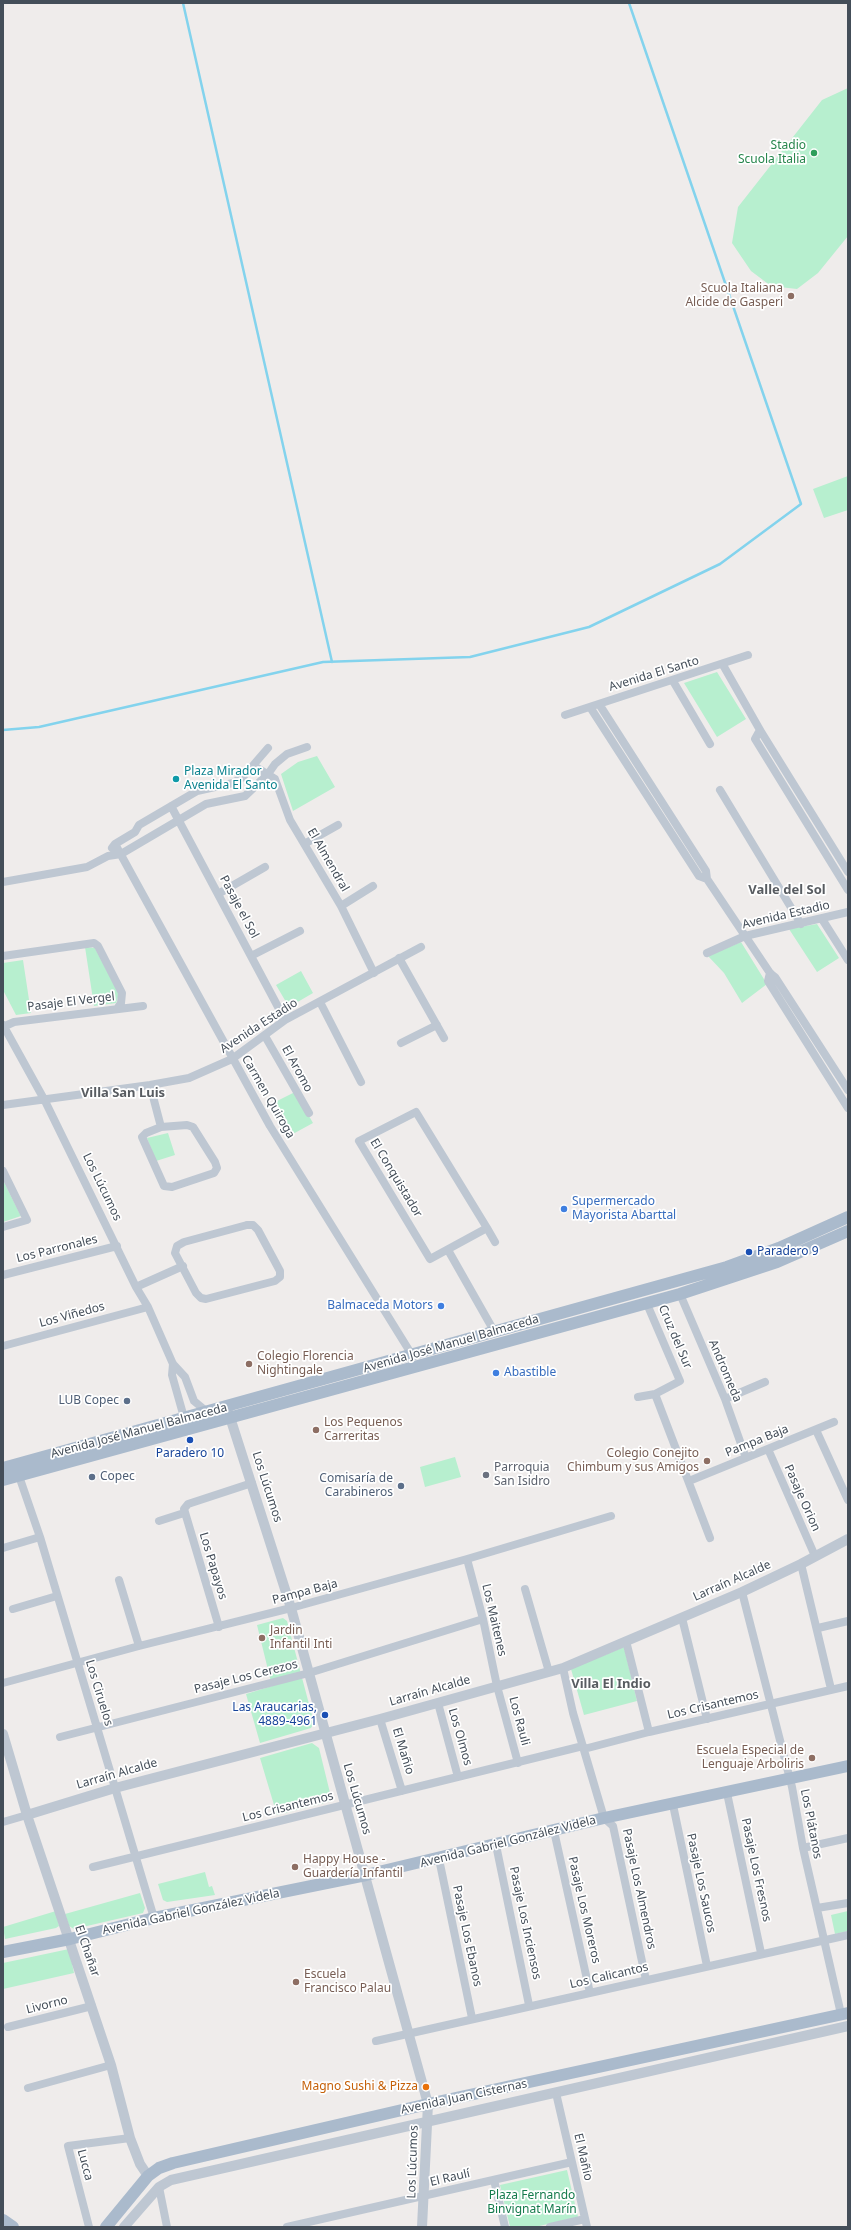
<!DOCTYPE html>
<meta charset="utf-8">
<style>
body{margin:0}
#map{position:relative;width:851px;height:2230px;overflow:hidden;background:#efeceb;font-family:"Noto Sans",sans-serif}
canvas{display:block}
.frame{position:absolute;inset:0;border:4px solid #444e59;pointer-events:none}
</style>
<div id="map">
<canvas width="851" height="2230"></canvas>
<div class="frame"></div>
</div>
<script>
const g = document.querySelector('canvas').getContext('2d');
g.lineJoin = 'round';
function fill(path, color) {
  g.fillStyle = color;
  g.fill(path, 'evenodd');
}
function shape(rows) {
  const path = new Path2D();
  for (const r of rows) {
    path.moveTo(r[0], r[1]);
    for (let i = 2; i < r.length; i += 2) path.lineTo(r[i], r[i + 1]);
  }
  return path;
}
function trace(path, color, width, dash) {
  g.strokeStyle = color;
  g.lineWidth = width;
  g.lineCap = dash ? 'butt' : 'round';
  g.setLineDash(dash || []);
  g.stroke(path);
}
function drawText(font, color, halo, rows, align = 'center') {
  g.font = font + ' "Noto Sans",sans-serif';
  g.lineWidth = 3.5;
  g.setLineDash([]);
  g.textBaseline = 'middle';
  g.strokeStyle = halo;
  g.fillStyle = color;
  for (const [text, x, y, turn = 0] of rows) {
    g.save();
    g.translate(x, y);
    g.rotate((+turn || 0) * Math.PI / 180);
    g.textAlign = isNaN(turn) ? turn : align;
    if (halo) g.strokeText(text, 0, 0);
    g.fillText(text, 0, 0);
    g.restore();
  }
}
const green = shape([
 [848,88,848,236,818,273,797,289,771,286,751,271,732,243,738,207,822,100],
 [848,476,848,510,824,518,813,489],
 [717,672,746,719,717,737,684,683],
 [317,756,335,787,293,811,281,774,298,762],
 [817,924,839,958,817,972,789,929],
 [741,942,767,984,742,1003,724,973,708,956],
 [85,947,95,948,119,994,116,1003,94,1006],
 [23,960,31,1013,16,1015,3,990,3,963],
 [301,971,313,993,289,1007,276,985],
 [295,1092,313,1123,291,1135,273,1103],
 [168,1133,175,1155,156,1161,147,1138],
 [3,1180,21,1216,3,1222],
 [455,1457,461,1477,425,1487,420,1467],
 [283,1618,287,1621,314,1723,311,1728,260,1743,246,1694,272,1686,257,1625],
 [624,1647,637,1701,584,1715,571,1669],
 [312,1743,319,1748,332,1801,277,1815,260,1758],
 [205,1872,209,1887,212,1886,215,1895,167,1902,163,1900,158,1884],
 [140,1893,145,1908,143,1913,74,1929,69,1926,65,1914],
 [56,1911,59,1926,56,1928,5,1939,3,1927],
 [848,1911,848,1931,835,1934,831,1915],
 [69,1949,74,1973,3,1989,3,1963],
 [567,2170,578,2217,535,2227,510,2227,500,2185]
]);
const stream = shape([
 [183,3,332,662],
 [3,730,39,727,323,662,470,657,589,627,720,564,801,504,629,3]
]);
const minor = shape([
 [723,665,760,730,848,872],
 [673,681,710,744],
 [599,704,706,871,707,879,770,973,775,977,848,1090],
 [590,707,699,876,707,879],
 [565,715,748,655],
 [760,730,755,739,848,890],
 [254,766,275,779,290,820,341,906,374,973],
 [720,790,801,924],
 [171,806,285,1020],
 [306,843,338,825],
 [115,844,270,1126,412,1355],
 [112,848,115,844,135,832,139,825,197,791,233,783,243,777,268,748],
 [3,882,87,867,108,856,121,854,206,804,245,796,268,774,275,764,287,754,307,747],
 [218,894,265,867],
 [341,906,373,886],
 [822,919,848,960],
 [707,953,745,936,848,912],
 [3,956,94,943,98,946,122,993,121,1003,117,1009],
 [251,956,300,931],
 [399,958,444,1038],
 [770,973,768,981,848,1108],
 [320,1002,361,1082],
 [3,1025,45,1101,136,1287,148,1307,173,1364,185,1377,194,1401,206,1411],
 [3,1027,14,1022,143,1006],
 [265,1036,309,1113],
 [401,1043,437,1025],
 [150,1085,161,1127,146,1133,142,1137,164,1186,172,1187,214,1173,217,1168,215,1162,193,1127,187,1125,161,1127],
 [3,1105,150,1085,189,1078,232,1059,285,1020,421,947],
 [3,1171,27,1220,3,1227],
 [247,1225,253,1225,258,1230,280,1271,280,1277,275,1281,206,1299,201,1298,196,1293,175,1253,177,1246,184,1242,247,1225],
 [487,1228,430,1259,359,1141,416,1112,487,1228,495,1242],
 [448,1250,494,1331],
 [3,1275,117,1246],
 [136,1287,183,1266],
 [680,1294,725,1399,746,1458],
 [3,1346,148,1307],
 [173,1364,172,1375,185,1421],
 [655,1394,710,1538],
 [638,1397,655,1394,680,1381,647,1304],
 [725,1399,765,1382],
 [816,1430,848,1500],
 [768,1449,815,1556],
 [19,1476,40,1537,154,1918],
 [689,1481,834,1422],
 [159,1521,184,1513],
 [3,1548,40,1537],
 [467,1559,483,1619,497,1686,518,1763],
 [801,1564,831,1689],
 [119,1580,139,1646],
 [525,1589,549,1672],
 [742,1592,792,1787,803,1848,841,2014],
 [13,1609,57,1596],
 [682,1618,707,1719],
 [219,1627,184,1509,188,1504,252,1483],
 [818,1628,848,1621],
 [626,1641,649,1732],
 [563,1668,573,1713,604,1818,613,1826,646,1980],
 [3,1683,139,1646,291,1608,467,1559,611,1516],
 [438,1703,458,1777],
 [380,1719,402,1791],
 [60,1737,309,1673,483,1619],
 [584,1749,649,1732,848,1686],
 [727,1793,761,1953],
 [673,1805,707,1966],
 [3,1822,27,1815],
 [554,1831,590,1993],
 [496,1845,529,2005],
 [803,1848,848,1838],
 [439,1859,472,2018],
 [93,1867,583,1746],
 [817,1908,848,1903],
 [8,2027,92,2006],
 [376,2041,848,1935],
 [28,2088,111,2065],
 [556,2093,587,2227],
 [494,2180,505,2227],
 [159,2187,167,2227],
 [89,2227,68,2146,130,2138],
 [287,2227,572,2162],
 [550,2227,585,2219]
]);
const tertiary = shape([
 [228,1411,291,1608,428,2104,422,2227],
 [3,1734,27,1815,111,2065,130,2138,140,2164,148,2176],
 [27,1815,115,1788,380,1719,563,1668,742,1592,801,1564,848,1539],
 [124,2227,159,2187,171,2180,848,2026]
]);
const primary = shape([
 [3,1468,727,1267,779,1248,848,1217],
 [3,1480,680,1294,777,1262,848,1231],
 [3,1952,70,1939,154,1918,366,1875,604,1818,848,1766],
 [3,2220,13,2227],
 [106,2227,148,2176,159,2168,173,2163,428,2104,848,2013]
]);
const markers = [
 [814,153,4,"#2e9e5b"],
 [791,296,4,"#8d6e63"],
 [176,779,4,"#0f9aa8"],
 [564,1209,4,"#3f7fe0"],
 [749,1252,4,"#1a4fb4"],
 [441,1306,4,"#3f7fe0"],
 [249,1364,4,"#8d6e63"],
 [496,1373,4,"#3f7fe0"],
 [127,1401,4,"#5c6f8a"],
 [316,1430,4,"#8d6e63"],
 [190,1440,4,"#1a4fb4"],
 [707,1461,4,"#8d6e63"],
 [486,1475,4,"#6b7280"],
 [92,1477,4,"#5c6f8a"],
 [401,1486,4,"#5c6f8a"],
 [262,1638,4,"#8d6e63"],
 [325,1715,4,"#1a4fb4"],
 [812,1758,4,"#8d6e63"],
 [295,1867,4,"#8d6e63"],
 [296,1982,4,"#8d6e63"],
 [426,2087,4,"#e8710a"]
];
const leisureNames = [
 ["Stadio",806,146],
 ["Scuola Italia",806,160]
];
const educationNames = [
 ["Scuola Italiana",783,289,"right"],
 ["Alcide de Gasperi",783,303,"right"],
 ["Colegio Florencia",257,1357],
 ["Nightingale",257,1371],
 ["Los Pequenos",324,1423],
 ["Carreritas",324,1437],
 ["Colegio Conejito",699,1454,"right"],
 ["Chimbum y sus Amigos",699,1468,"right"],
 ["Jardin",270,1631],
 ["Infantil Inti",270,1645],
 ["Escuela Especial de",804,1751,"right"],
 ["Lenguaje Arboliris",804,1765,"right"],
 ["Happy House -",303,1860],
 ["Guardería Infantil",303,1874],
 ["Escuela",304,1975],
 ["Francisco Palau",304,1989]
];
const streetNames = [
 ["Avenida El Santo",654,674,-17],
 ["El Almendral",328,860,60],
 ["Pasaje el Sol",239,907,62],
 ["Avenida Estadio",786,915,-13],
 ["Pasaje El Vergel",71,1002,-7],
 ["Avenida Estadio",259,1026,-33],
 ["El Aromo",297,1069,61],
 ["Carmen Quiroga",268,1097,60],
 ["El Conquistador",396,1178,59],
 ["Los Lúcumos",102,1187,64],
 ["Los Parronales",57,1249,-14],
 ["Los Viñedos",72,1315,-15],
 ["Cruz del Sur",675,1337,67],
 ["Avenida José Manuel Balmaceda",451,1344,-16],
 ["Andromeda",725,1371,67],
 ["Avenida José Manuel Balmaceda",139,1431,-15],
 ["Pampa Baja",757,1441,-22],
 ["Los Lúcumos",267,1487,72],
 ["Pasaje Orion",802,1498,66],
 ["Los Papayos",213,1566,73],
 ["Larraín Alcalde",732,1581,-24],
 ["Pampa Baja",305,1592,-15],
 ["Los Maitenes",494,1620,77],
 ["Pasaje Los Cerezos",246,1677,-14],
 ["Larraín Alcalde",430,1691,-16],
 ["Los Ciruelos",99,1693,73],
 ["Los Crisantemos",713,1705,-13],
 ["Los Rauli",519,1721,75],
 ["Los Olmos",460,1737,74],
 ["El Mañio",403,1751,73],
 ["Larraín Alcalde",117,1774,-16],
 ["Los Lúcumos",357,1799,74],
 ["Los Crisantemos",288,1807,-14],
 ["Los Plátanos",811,1824,79],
 ["Avenida Gabriel González Videla",508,1842,-14],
 ["Pasaje Los Fresnos",756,1870,78],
 ["Pasaje Los Saucos",701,1883,78],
 ["Pasaje Los Almendros",639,1889,78],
 ["Pasaje Los Moreros",584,1910,77],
 ["Avenida Gabriel González Videla",191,1912,-12],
 ["Pasaje Los Inciensos",525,1923,78],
 ["Pasaje Los Ebanos",467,1936,78],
 ["El Chañar",87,1951,71],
 ["Los Calicantos",609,1976,-13],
 ["Livorno",47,2005,-14],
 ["Avenida Juan Cisternas",464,2097,-12],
 ["El Mañio",583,2157,77],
 ["Los Lúcumos",413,2162,-88],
 ["Lucca",85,2165,75],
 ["El Raulí",450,2178,-13]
];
const cultureNames = [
 ["Plaza Mirador",184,772],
 ["Avenida El Santo",184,786]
];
const shopNames = [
 ["Supermercado",572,1202],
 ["Mayorista Abarttal",572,1216],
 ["Balmaceda Motors",433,1306,"right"],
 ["Abastible",504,1373]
];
const transitNames = [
 ["Paradero 9",757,1252],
 ["Paradero 10",190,1454,"center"],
 ["Las Araucarias,",317,1708,"right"],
 ["4889-4961",317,1722,"right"]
];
const serviceNames = [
 ["LUB Copec",119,1401],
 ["Copec",100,1477,"left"],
 ["Comisaría de",393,1479],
 ["Carabineros",393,1493]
];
const worshipNames = [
 ["Parroquia",494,1468],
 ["San Isidro",494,1482]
];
const foodNames = [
 ["Magno Sushi & Pizza",418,2087]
];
const parkNames = [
 ["Plaza Fernando",532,2196],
 ["Binvignat Marín",532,2210]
];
const neighbourhoodNames = [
 ["Valle del Sol",787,890],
 ["Villa San Luis",123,1093],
 ["Villa El Indio",611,1684]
];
fill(green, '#b7efcf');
trace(stream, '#83d3ed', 2.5);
trace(minor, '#bec7d2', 8);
trace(tertiary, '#bec7d2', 10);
trace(primary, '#aabacc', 12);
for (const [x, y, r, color] of markers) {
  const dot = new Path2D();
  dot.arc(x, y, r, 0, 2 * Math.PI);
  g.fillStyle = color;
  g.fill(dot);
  trace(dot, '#fff', 1.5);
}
drawText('12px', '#27864d', '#fff', leisureNames, 'right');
drawText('12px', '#785e54', '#fff', educationNames, 'left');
drawText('12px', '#444e59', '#fff', streetNames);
drawText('12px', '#0d838f', '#fff', cultureNames, 'left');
drawText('12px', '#366cbe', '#fff', shopNames, 'left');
drawText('12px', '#164399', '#fff', transitNames, 'left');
drawText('12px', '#4e5e75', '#fff', serviceNames, 'right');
drawText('12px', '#5b616d', '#fff', worshipNames, 'left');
drawText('12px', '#c56008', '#fff', foodNames, 'right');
drawText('12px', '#147b4c', '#fff', parkNames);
drawText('bold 13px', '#585c61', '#fff', neighbourhoodNames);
</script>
